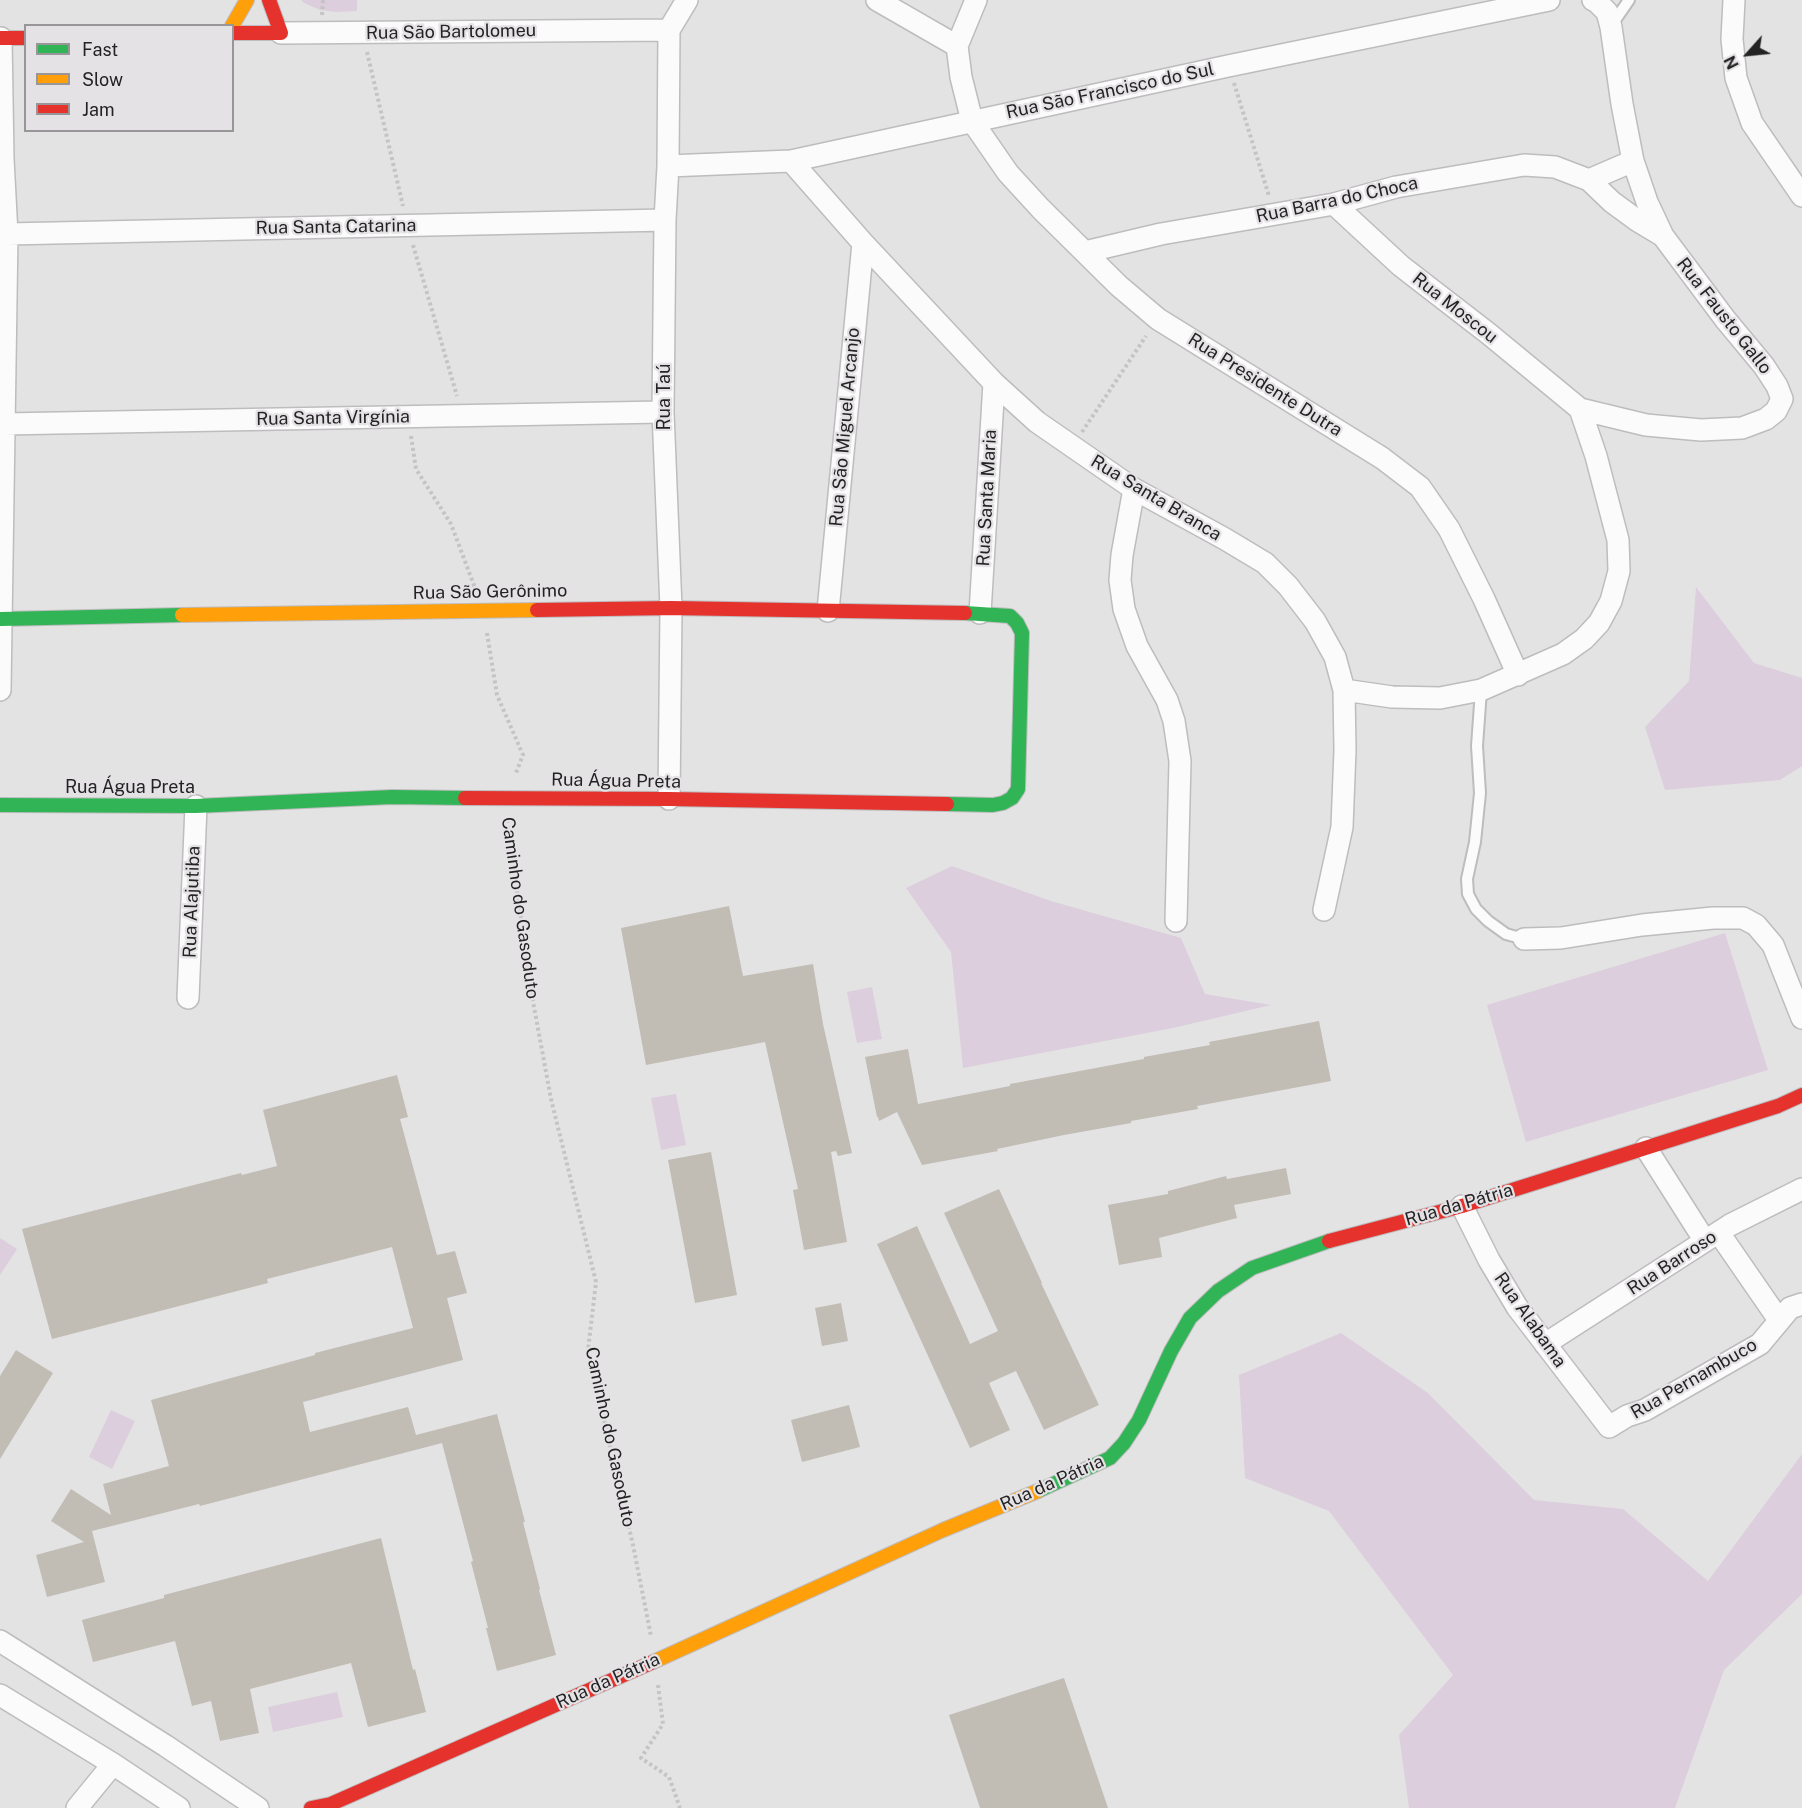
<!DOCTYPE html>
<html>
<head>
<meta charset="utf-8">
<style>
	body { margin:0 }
	#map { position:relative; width:1802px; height:1808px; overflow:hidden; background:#e4e3e4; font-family:"Public Sans",sans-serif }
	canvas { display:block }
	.legend { position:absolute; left:24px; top:24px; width:210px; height:108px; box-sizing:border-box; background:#e5e2e5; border:2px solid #989698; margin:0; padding:8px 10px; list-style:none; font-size:18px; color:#242324 }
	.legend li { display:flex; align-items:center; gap:12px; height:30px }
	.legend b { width:30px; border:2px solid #989698 }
	.north { position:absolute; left:1718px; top:24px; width:60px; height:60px; -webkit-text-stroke:4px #e5e2e5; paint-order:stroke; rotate:243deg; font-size:16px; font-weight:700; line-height:24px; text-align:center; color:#242324 }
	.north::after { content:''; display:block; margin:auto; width:21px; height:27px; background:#242324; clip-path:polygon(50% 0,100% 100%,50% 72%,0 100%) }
</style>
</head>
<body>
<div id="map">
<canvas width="1802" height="1808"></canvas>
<ul class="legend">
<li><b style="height:8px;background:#30b455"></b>Fast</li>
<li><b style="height:8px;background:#ff9f0a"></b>Slow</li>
<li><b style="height:8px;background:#e5322d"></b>Jam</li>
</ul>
<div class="north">N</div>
</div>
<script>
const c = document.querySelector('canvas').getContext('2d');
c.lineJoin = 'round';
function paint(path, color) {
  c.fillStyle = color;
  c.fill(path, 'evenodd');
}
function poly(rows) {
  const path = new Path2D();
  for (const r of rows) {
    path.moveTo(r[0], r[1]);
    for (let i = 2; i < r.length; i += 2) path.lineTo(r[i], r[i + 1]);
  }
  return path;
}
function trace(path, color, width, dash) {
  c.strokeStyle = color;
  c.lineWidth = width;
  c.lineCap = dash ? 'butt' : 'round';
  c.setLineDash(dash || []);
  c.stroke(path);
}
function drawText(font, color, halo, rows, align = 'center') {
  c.font = font + ' "Public Sans",sans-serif';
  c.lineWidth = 4.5;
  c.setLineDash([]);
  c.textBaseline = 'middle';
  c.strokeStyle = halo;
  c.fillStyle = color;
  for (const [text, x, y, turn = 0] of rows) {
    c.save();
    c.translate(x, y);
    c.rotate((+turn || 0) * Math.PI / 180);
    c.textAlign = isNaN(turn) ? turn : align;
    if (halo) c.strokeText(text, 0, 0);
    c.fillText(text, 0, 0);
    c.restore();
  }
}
const green = poly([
	[301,0,357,0,357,11,336,12,320,10,304,3],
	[1696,587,1754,663,1802,678,1802,766,1780,780,1665,790,1645,727,1689,681],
	[952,866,1051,901,1181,938,1205,994,1271,1005,1173,1028,963,1068,951,952,906,888],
	[1725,933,1768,1070,1526,1142,1487,1005],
	[872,987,882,1039,857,1043,847,992],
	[676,1094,686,1145,661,1150,651,1098],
	[0,1238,17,1249,0,1275],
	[1341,1333,1428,1393,1534,1500,1623,1509,1708,1581,1802,1454,1802,1594,1724,1670,1675,1808,1409,1808,1399,1735,1453,1675,1329,1511,1245,1478,1239,1375],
	[111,1410,135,1421,112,1469,89,1457],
	[337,1692,343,1717,273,1732,268,1707]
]);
const building = poly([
	[729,906,743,976,813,964,823,1024,852,1153,838,1156,836,1151,831,1152,847,1242,804,1250,793,1190,798,1189,765,1042,646,1065,621,928],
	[1319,1021,1331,1081,1197,1106,1198,1109,1131,1121,1131,1123,1064,1135,997,1149,998,1151,922,1165,897,1112,879,1121,878,1117,877,1117,865,1057,908,1049,918,1104,1010,1086,1010,1084,1144,1059,1144,1057,1210,1045,1209,1042],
	[397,1075,408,1117,400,1119,437,1255,455,1251,467,1293,447,1298,463,1360,303,1402,310,1432,408,1407,416,1435,497,1414,525,1522,523,1522,540,1589,539,1590,556,1655,497,1671,486,1628,488,1628,471,1562,473,1561,442,1443,200,1506,199,1504,92,1531,105,1582,47,1597,36,1555,84,1542,51,1521,71,1489,111,1515,103,1484,169,1466,151,1400,315,1355,315,1353,413,1328,392,1247,267,1279,268,1283,52,1339,22,1229,241,1173,242,1175,277,1166,263,1110],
	[711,1152,737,1295,695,1303,668,1160],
	[1286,1168,1291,1194,1234,1205,1237,1218,1159,1238,1162,1257,1119,1265,1108,1205,1168,1194,1168,1191,1226,1176,1227,1179],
	[999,1189,1042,1283,1041,1283,1099,1405,1044,1430,1016,1371,989,1383,1010,1430,970,1448,877,1244,917,1226,970,1344,998,1331,944,1213],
	[841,1303,848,1341,822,1346,815,1308],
	[16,1350,53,1373,0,1459,0,1376],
	[849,1405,860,1447,802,1462,791,1420],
	[381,1538,413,1670,415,1669,426,1712,368,1727,351,1663,250,1689,259,1733,220,1741,211,1701,192,1706,175,1641,93,1662,82,1620,164,1598,164,1595],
	[1064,1678,1108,1808,980,1808,949,1715]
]);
const path = poly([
	[322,15,323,0],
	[367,52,403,206],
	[1234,83,1269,196],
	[413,245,457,396],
	[1082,432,1146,336],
	[411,436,416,469,451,524,475,588],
	[487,633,497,695,523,755,516,773],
	[507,820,532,996,551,1099,596,1282,588,1350,633,1545,651,1636],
	[658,1685,663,1724,641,1758,669,1777,680,1808]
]);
const lane = poly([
	[1611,26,1629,0],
	[1481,690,1477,746,1480,793,1475,842,1467,879,1468,894,1476,909,1488,921,1506,934,1524,939]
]);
const street = poly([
	[877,0,957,46],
	[976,0,957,46,961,77,972,121,1008,173,1041,209,1119,286,1158,319,1382,458,1420,487,1449,529,1484,599,1518,675],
	[1734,0,1732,39,1736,78,1752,123,1802,196],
	[281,33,669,30],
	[791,161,863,243,994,383,1037,422,1134,489,1225,539,1265,563,1288,586,1315,621,1335,657,1344,690,1345,750,1342,827,1324,910],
	[668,166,791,161,1228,66,1549,0],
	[1589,180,1633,161],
	[1334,204,1401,266,1489,334,1580,409,1646,425,1701,430,1742,428,1766,419,1776,411,1782,399,1777,386,1764,366,1725,319,1663,236,1647,202,1633,161,1622,104,1611,27,1607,12,1596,1,1593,0],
	[7,234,665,220],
	[1085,252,1161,234,1334,204,1396,187,1524,165,1555,167,1589,180,1612,202,1638,221,1663,236],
	[3,424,663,412],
	[1134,489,1122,555,1120,580,1124,609,1137,646,1167,700,1174,721,1180,761,1176,921],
	[828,611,863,243],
	[980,613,994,383],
	[0,690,7,234,3,159,1,38],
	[1344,690,1392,697,1440,698,1481,690,1563,654,1584,639,1599,623,1611,601,1619,571,1618,540,1596,456,1580,409],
	[669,799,671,608,663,412,665,220,668,166,669,30,687,0],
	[1524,939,1561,938,1642,925,1713,918,1743,918,1756,925,1773,945,1802,1018],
	[188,998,196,806],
	[1646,1148,1705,1241],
	[1462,1206,1489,1260,1517,1307,1609,1427,1627,1416,1645,1410,1760,1344,1790,1308,1802,1304],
	[1719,1233,1779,1320],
	[1545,1344,1730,1225,1802,1189],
	[0,1641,166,1746,258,1808],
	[0,1695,113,1764,179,1808],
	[77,1808,113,1764]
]);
const fast = poly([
	[1,619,182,615],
	[947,804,993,805,1003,803,1012,798,1018,789,1022,633,1017,623,1010,616,965,613],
	[0,805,196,806,392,797,465,798],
	[1038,1491,1110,1458,1124,1443,1139,1420,1171,1351,1190,1318,1218,1291,1252,1268,1329,1241]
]);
const slow = poly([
	[232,26,247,0],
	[182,615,537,610],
	[653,1662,943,1530,1038,1491]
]);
const jam = poly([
	[232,33,281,33,269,0],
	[0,38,26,38],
	[537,610,671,608,965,613],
	[465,798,669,799,947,804],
	[1329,1241,1462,1206,1778,1106,1802,1095],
	[311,1808,331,1804,653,1662]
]);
const streetNames = [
	["Rua São Bartolomeu",451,32,-1],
	["Rua São Francisco do Sul",1110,91,-12],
	["Rua Barra do Choca",1337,200,-12],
	["Rua Santa Catarina",336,227,-1],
	["Rua Moscou",1455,308,38],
	["Rua Fausto Gallo",1724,316,52],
	["Rua Presidente Dutra",1265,385,32],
	["Rua Taú",664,397,-90],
	["Rua Santa Virgínia",333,418,-1],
	["Rua São Miguel Arcanjo",845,427,-85],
	["Rua Santa Maria",987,498,-87],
	["Rua Santa Branca",1156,498,31],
	["Rua São Gerônimo",490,592,-1],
	["Rua Água Preta",616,781,1],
	["Rua Água Preta",130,787],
	["Rua Alajutiba",192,902,-88],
	["Caminho do Gasoduto",520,908,82],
	["Rua da Pátria",1459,1205,-16],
	["Rua Barroso",1672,1263,-33],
	["Rua Alabama",1530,1320,55],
	["Rua Pernambuco",1694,1379,-30],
	["Caminho do Gasoduto",610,1437,78],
	["Rua da Pátria",1052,1483,-24],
	["Rua da Pátria",608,1681,-24]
];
paint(green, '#dccedd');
paint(building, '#c1bcb4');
trace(lane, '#bebcbe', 14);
trace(street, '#bebcbe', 24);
trace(fast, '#bebcbe', 16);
trace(slow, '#bebcbe', 16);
trace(jam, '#bebcbe', 16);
trace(path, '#c5c4c5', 4, [3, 3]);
trace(lane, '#fbfbfb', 10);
trace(street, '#fbfbfb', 21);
trace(fast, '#30b455', 14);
trace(slow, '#ff9f0a', 14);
trace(jam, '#e5322d', 14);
drawText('18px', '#242324', '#e5e2e5', streetNames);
</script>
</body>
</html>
